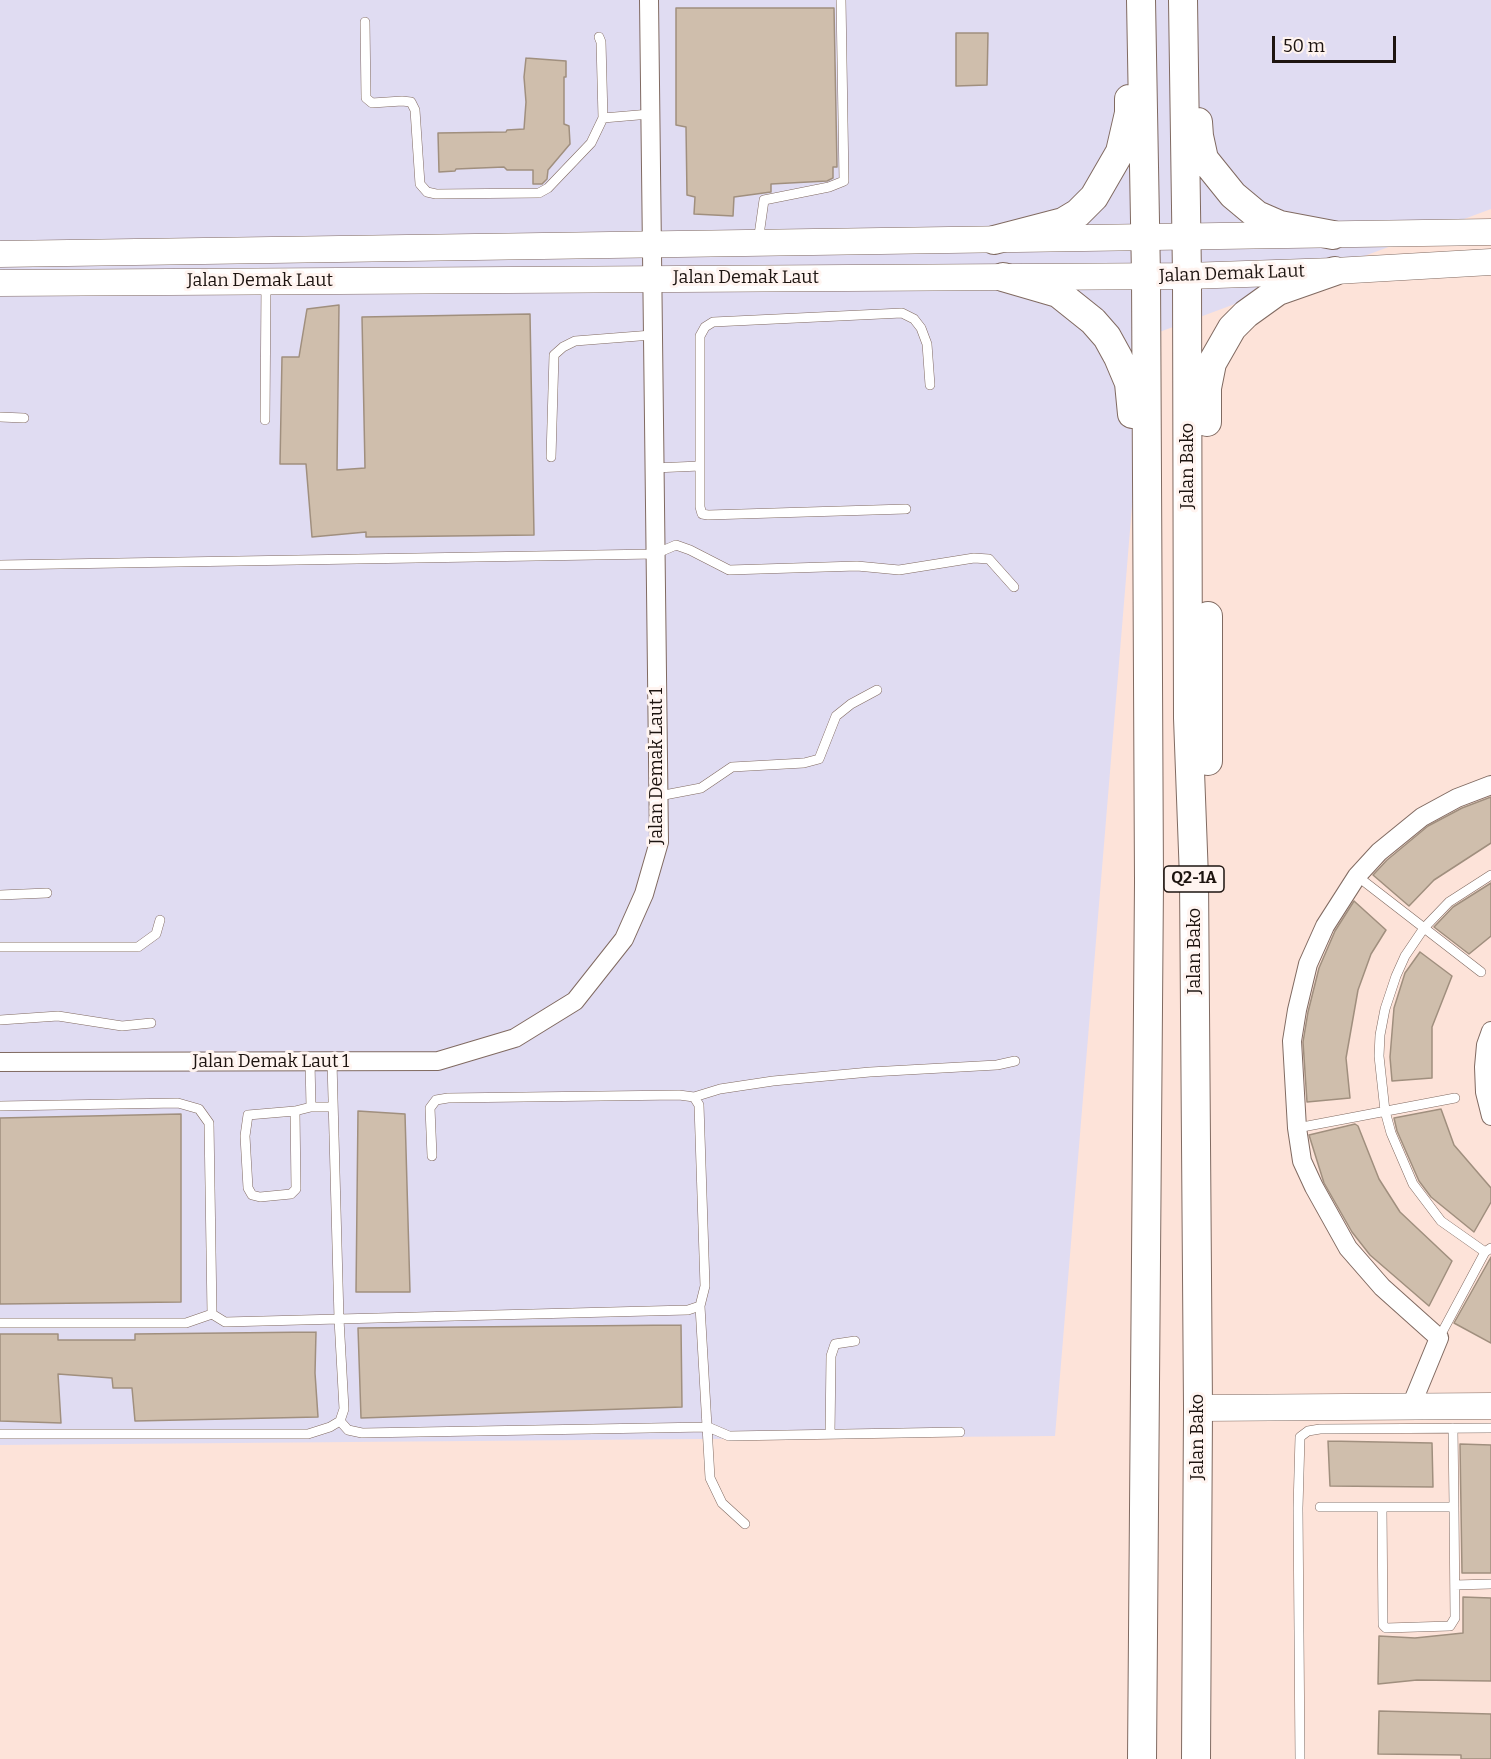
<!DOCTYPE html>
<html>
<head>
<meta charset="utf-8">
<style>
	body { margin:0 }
	#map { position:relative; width:1491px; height:1759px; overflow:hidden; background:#fde3d9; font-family:Bitter,serif }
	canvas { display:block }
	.scale { position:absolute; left:1272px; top:36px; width:124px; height:27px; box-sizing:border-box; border:3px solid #1d1410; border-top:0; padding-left:8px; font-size:18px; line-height:21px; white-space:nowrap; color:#1d1410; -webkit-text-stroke:4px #fff4f0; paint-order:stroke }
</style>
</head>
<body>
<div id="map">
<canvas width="1491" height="1759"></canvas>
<div class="scale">50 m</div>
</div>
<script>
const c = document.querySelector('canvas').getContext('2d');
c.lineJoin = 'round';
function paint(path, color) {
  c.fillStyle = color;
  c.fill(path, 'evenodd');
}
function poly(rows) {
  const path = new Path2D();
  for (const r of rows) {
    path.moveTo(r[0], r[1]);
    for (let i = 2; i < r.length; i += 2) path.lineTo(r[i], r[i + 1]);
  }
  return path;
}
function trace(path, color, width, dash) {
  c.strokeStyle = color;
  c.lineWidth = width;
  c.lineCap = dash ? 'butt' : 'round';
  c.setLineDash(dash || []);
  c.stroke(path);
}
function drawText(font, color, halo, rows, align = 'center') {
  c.font = font + ' Bitter,serif';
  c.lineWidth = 6;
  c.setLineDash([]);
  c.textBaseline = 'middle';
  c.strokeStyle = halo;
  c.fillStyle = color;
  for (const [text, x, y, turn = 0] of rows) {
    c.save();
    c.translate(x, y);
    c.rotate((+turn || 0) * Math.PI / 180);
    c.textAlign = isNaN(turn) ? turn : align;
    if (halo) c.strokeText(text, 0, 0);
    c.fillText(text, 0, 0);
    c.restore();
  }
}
const industrial = poly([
	[0,0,1491,0,1491,209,1146,337,1055,1436,0,1445]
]);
const building = poly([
	[676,8,834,8,837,167,833,167,833,178,827,181,771,184,771,192,734,197,733,216,694,214,695,197,687,195,686,127,676,125,676,8],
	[956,33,988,33,987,85,956,86,956,33],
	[526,58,566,61,566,77,564,77,564,124,569,126,570,144,548,170,547,179,542,184,533,184,533,170,507,170,504,167,456,169,455,171,439,172,438,133,506,132,507,130,524,129,526,102,524,77,526,58],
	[339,305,337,470,365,468,362,317,530,314,534,535,366,537,366,532,312,537,306,464,280,464,282,357,299,357,307,309,339,305],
	[1491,797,1491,843,1434,880,1409,906,1373,875,1387,860,1428,826,1462,808,1491,797],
	[1491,883,1491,936,1469,954,1434,927,1453,907,1491,883],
	[1354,901,1386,930,1371,954,1358,990,1346,1058,1350,1098,1307,1102,1303,1042,1308,1012,1319,968,1335,931,1354,901],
	[1420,952,1452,976,1432,1027,1432,1078,1392,1081,1390,1057,1394,1008,1405,973,1420,952],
	[1441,1109,1454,1145,1491,1188,1491,1202,1474,1232,1431,1197,1419,1181,1397,1131,1394,1118,1441,1109],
	[358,1111,405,1114,410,1292,356,1292,358,1111],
	[181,1114,181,1302,0,1304,0,1118,181,1114],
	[1355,1124,1358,1126,1379,1179,1400,1212,1452,1261,1429,1306,1370,1255,1352,1232,1324,1183,1309,1135,1355,1124],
	[1491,1257,1491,1343,1454,1323,1491,1257],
	[681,1325,682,1407,361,1418,358,1328,681,1325],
	[316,1332,315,1373,318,1417,135,1421,132,1388,113,1388,112,1378,58,1374,61,1423,0,1421,0,1334,58,1334,58,1340,135,1340,135,1334,316,1332],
	[1328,1441,1432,1443,1433,1487,1330,1486,1328,1441],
	[1460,1444,1491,1445,1491,1573,1462,1573,1460,1444],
	[1463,1597,1491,1598,1491,1681,1417,1680,1378,1684,1379,1636,1415,1638,1463,1633,1463,1597],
	[1379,1711,1491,1714,1491,1759,1461,1759,1461,1755,1378,1754,1379,1711]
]);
const lane = poly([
	[365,22,366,98,372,103,402,101,411,102,415,110,420,184,427,192,436,194,539,193,548,188,591,143,603,118],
	[599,37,601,42,603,118,650,114],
	[758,242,764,200,829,187,844,181,841,0],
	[0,417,24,418],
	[265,420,266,284],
	[551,457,554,355,563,347,575,341,652,335],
	[700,466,700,507,702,514,708,515,906,509],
	[654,468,700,466,700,336,705,327,713,322,902,313,914,319,921,328,927,344,930,385],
	[0,565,655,554,676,545,690,550,729,570,857,566,899,570,974,558,989,559,1014,587],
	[659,796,701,788,732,767,804,763,819,759,836,716,851,704,877,690],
	[1357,876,1481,972],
	[0,895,47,893],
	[0,947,138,947,156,934,160,920],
	[0,1020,58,1016,122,1026,151,1023],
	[310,1062,311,1107],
	[332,1062,339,1319,688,1310,700,1306],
	[694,1097,720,1089,773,1081,870,1072,997,1065,1015,1061],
	[0,1106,178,1103,199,1109,209,1123,212,1314,225,1322,339,1319,344,1409,340,1421,330,1427,308,1434,0,1434],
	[295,1111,296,1189,291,1194,260,1197,252,1195,248,1188,245,1136,248,1115,295,1111,311,1107,333,1107],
	[1297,1128,1455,1098],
	[432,1156,430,1108,436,1100,448,1098,679,1095,694,1097,699,1105,705,1286,700,1306,710,1478,722,1503,745,1524],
	[1485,1252,1441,1221,1413,1184,1391,1133,1385,1111,1379,1056,1380,1035,1385,1009,1396,976,1405,956,1424,928,1449,902,1491,875],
	[0,1323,186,1323,212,1314],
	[1439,1338,1485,1252,1491,1248],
	[340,1421,348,1430,362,1433,708,1427,729,1436,960,1432],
	[1453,1428,1454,1507],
	[830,1434,831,1356,835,1344,855,1341],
	[1320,1507,1454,1507,1455,1618,1450,1626,1386,1628,1383,1625,1382,1507],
	[1455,1585,1491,1584],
	[1300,1759,1298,1508,1300,1437,1308,1431,1320,1429,1491,1428]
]);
const street = poly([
	[1491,1031,1486,1045,1484,1067,1485,1092,1491,1116],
	[0,1062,438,1061,515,1038,575,1001,624,939,644,894,659,842,649,0],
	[1411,1406,1439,1338,1382,1287,1348,1248,1314,1187,1302,1161,1297,1128,1292,1041,1297,1010,1308,964,1325,926,1357,876,1379,852,1422,817,1457,798,1491,785]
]);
const secondary = poly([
	[0,254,1491,232],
	[0,283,1187,276,1335,271,1491,262],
	[1198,1408,1491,1406]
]);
const primary = poly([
	[1141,0,1146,276,1149,882,1142,1759],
	[1183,0,1187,276,1188,718,1194,878,1198,1408,1196,1759],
	[1198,122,1199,136,1204,159,1233,195,1257,215,1280,225,1333,235],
	[994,240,1063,222,1078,213,1094,197,1120,152,1129,113,1129,99],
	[1003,277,1058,293,1093,321,1107,337,1118,357,1129,383,1132,414],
	[1207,422,1207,388,1212,363,1232,328,1246,314,1278,291,1335,271],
	[1208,616,1208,761]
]);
const shields = [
	[1194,879,60]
];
const shieldNames = [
	["Q2-1A",1194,879]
];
const streetNames = [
	["Jalan Demak Laut",1232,274,-2],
	["Jalan Demak Laut",746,278],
	["Jalan Demak Laut",260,281],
	["Jalan Bako",1188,466,-90],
	["Jalan Demak Laut 1",657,766,-90],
	["Jalan Bako",1195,951,-90],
	["Jalan Demak Laut 1",271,1062],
	["Jalan Bako",1198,1437,-90]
];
paint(industrial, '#e0dcf2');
paint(building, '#cfbeac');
trace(building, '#a08f7e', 1.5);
trace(lane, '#806a61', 10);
trace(street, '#806a61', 20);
trace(secondary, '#806a61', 27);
trace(primary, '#806a61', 30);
trace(lane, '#fff', 9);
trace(street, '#fff', 18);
trace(secondary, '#fff', 26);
trace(primary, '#fff', 28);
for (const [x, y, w] of shields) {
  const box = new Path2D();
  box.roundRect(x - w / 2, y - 13, w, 26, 4.5);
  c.fillStyle = '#fff4f0';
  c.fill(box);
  trace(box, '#1d1410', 1.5);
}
drawText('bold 16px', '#1d1410', null, shieldNames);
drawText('18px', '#1d1410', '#fff4f0', streetNames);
</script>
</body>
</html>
